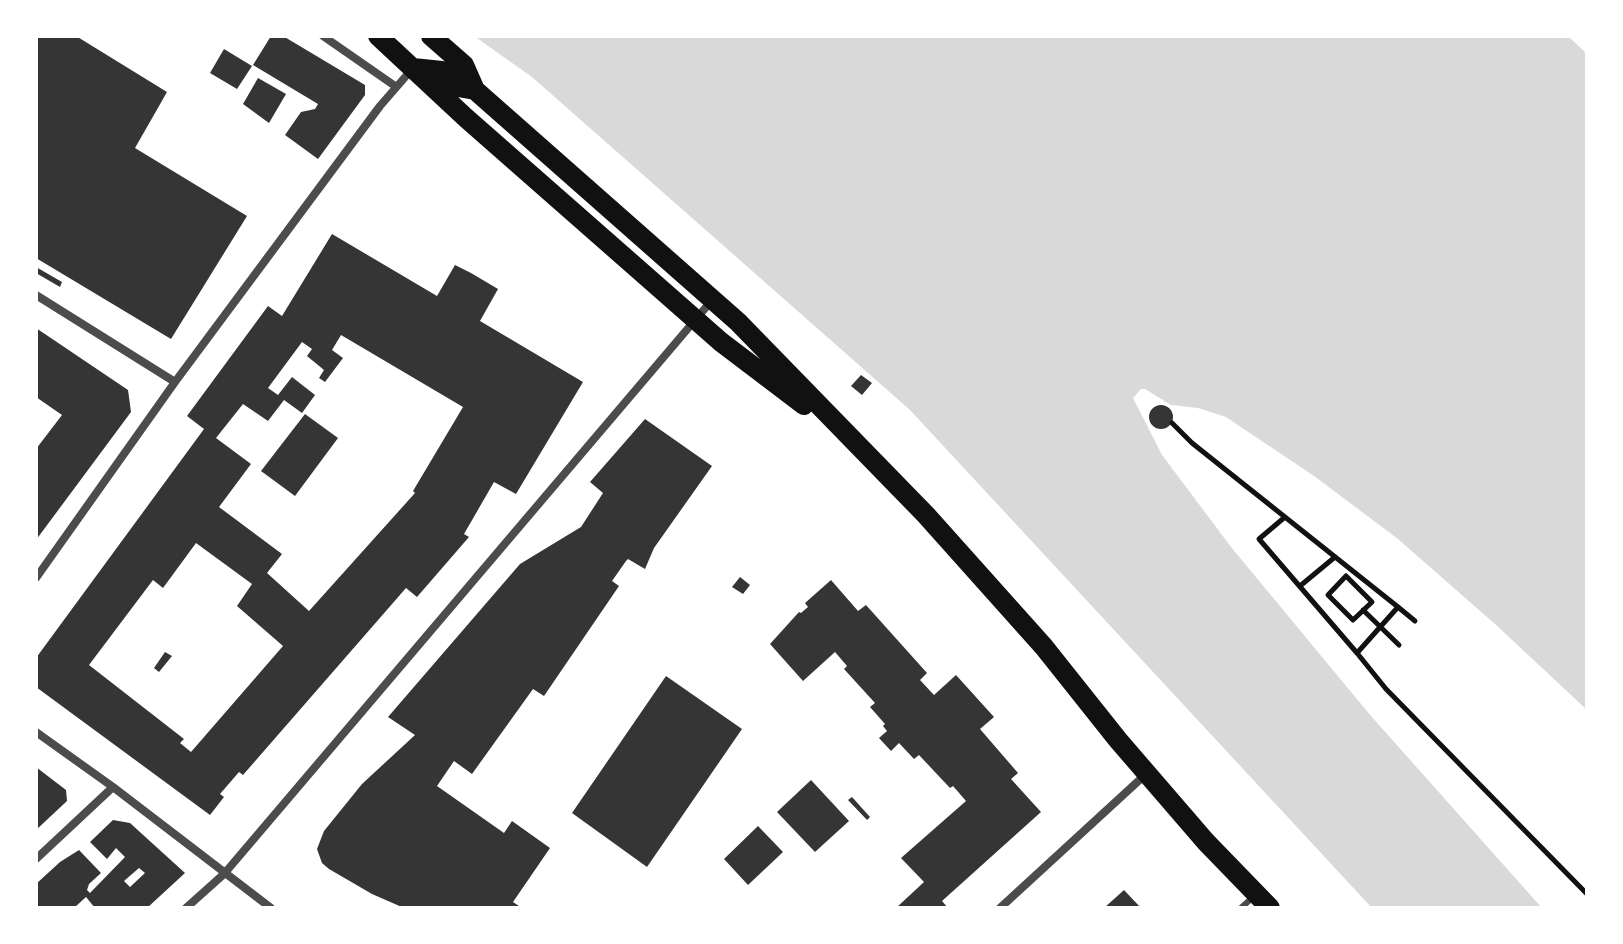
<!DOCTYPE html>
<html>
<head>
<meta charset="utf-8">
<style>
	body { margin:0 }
	#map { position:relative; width:1623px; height:944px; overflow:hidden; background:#fff; font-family:"Varela Round",sans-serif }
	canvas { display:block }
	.frame { position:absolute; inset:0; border:38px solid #fff; pointer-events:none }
</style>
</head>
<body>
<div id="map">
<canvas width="1623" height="944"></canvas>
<div class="frame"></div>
</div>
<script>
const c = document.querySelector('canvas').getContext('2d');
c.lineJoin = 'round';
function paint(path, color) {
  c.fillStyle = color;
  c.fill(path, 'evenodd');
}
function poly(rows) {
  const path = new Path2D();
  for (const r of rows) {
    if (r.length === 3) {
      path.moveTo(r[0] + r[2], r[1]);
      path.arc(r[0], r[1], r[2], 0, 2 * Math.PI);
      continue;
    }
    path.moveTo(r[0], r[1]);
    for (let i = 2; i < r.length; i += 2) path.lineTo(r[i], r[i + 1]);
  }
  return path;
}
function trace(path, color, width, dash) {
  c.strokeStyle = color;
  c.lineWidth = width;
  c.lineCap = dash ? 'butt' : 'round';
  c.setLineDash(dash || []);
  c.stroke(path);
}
const water = poly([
	[474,36,1568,36,1587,54,1587,710,1495,624,1398,539,1314,476,1226,417,1198,408,1171,405,1145,389,1141,389,1133,398,1162,455,1231,547,1371,716,1542,908,1372,908,910,410,532,77]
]);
const building = poly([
	[36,36,76,36,167,92,135,148,247,216,171,339,36,258],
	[271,36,283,36,365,85,365,95,318,159,285,135,301,112,315,109,318,104,253,65],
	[224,49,252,66,237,89,210,73],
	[258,78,286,94,269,123,243,104],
	[332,234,437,296,455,265,471,273,498,289,480,321,583,382,516,494,494,482,464,534,469,537,417,597,406,588,243,775,239,772,220,794,224,797,210,815,36,687,36,658,204,429,187,416,268,306,282,316],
	[341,335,463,407,413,491,415,493,309,611,267,573,282,554,219,507,251,464,216,438,243,404,268,421,284,400,302,413,315,395,292,377,278,395,268,388,302,342,312,349,307,356,324,370,319,378,325,382,343,358,332,350],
	[196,543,252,584,237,606,283,646,191,752,180,743,184,739,89,665,153,580,163,588],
	[36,267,62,282,60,287,36,273],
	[36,328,128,390,131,412,36,540,36,449,62,415,36,397],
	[861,375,872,383,862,395,851,386],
	[1161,417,12],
	[305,414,338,438,295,496,261,471],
	[645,419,712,466,654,548,645,569,628,559,626,561,612,581,619,586,544,696,533,689,472,774,454,761,437,786,504,833,512,821,550,848,513,902,522,908,404,908,372,894,329,869,322,863,317,849,324,831,362,784,415,735,388,717,520,564,581,527,603,493,590,482],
	[740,577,750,585,743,594,732,587],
	[831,580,858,611,866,605,927,673,920,680,934,695,956,675,994,717,980,729,1018,773,1011,779,1041,812,942,901,948,908,896,908,924,882,901,858,966,801,953,786,950,788,919,755,914,759,899,743,891,751,879,738,887,731,883,726,885,724,870,707,875,703,844,669,847,666,835,652,803,681,770,644,799,612,801,613,808,607,805,603],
	[165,652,172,656,159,672,154,668],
	[666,676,742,729,647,867,572,813],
	[36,767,66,790,67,801,36,830],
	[811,780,849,821,815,852,777,812],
	[852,797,870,817,867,820,848,800],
	[113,820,130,823,185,873,147,908,95,908,86,897,74,908,36,908,36,884,60,862,79,850,101,873,89,884,87,890,90,893,125,857,116,848,107,859,90,842],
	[139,868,145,873,130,887,124,881],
	[758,826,783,852,748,885,724,859],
	[1124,890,1141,908,1104,908]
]);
const path = poly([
	[1172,423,1192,443,1398,607,1357,653,1386,689,1587,894],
	[1285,517,1259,539,1357,653],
	[1346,576,1372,602,1353,620,1328,595,1346,576],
	[1300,586,1335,557],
	[1398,607,1415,621],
	[1363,610,1399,645]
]);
const service = poly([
	[1241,908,1253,897]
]);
const minor = poly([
	[323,36,395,86],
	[36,295,175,382],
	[36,578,175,382,380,106,413,68],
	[36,732,113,787,271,908],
	[36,859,113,787],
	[186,908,224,874,713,299],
	[1000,908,1146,774]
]);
const primary = poly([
	[378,36,466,118,721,342,804,405],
	[431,36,464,65,475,90,738,322,926,515,1044,647,1118,740,1206,842,1270,908],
	[413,68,442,71,458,87,475,90]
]);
paint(water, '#d9d9d9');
paint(building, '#353535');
trace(path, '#111', 5);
trace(service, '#4c4c4c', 6);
trace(minor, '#4c4c4c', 8);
trace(primary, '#111', 20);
</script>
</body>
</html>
